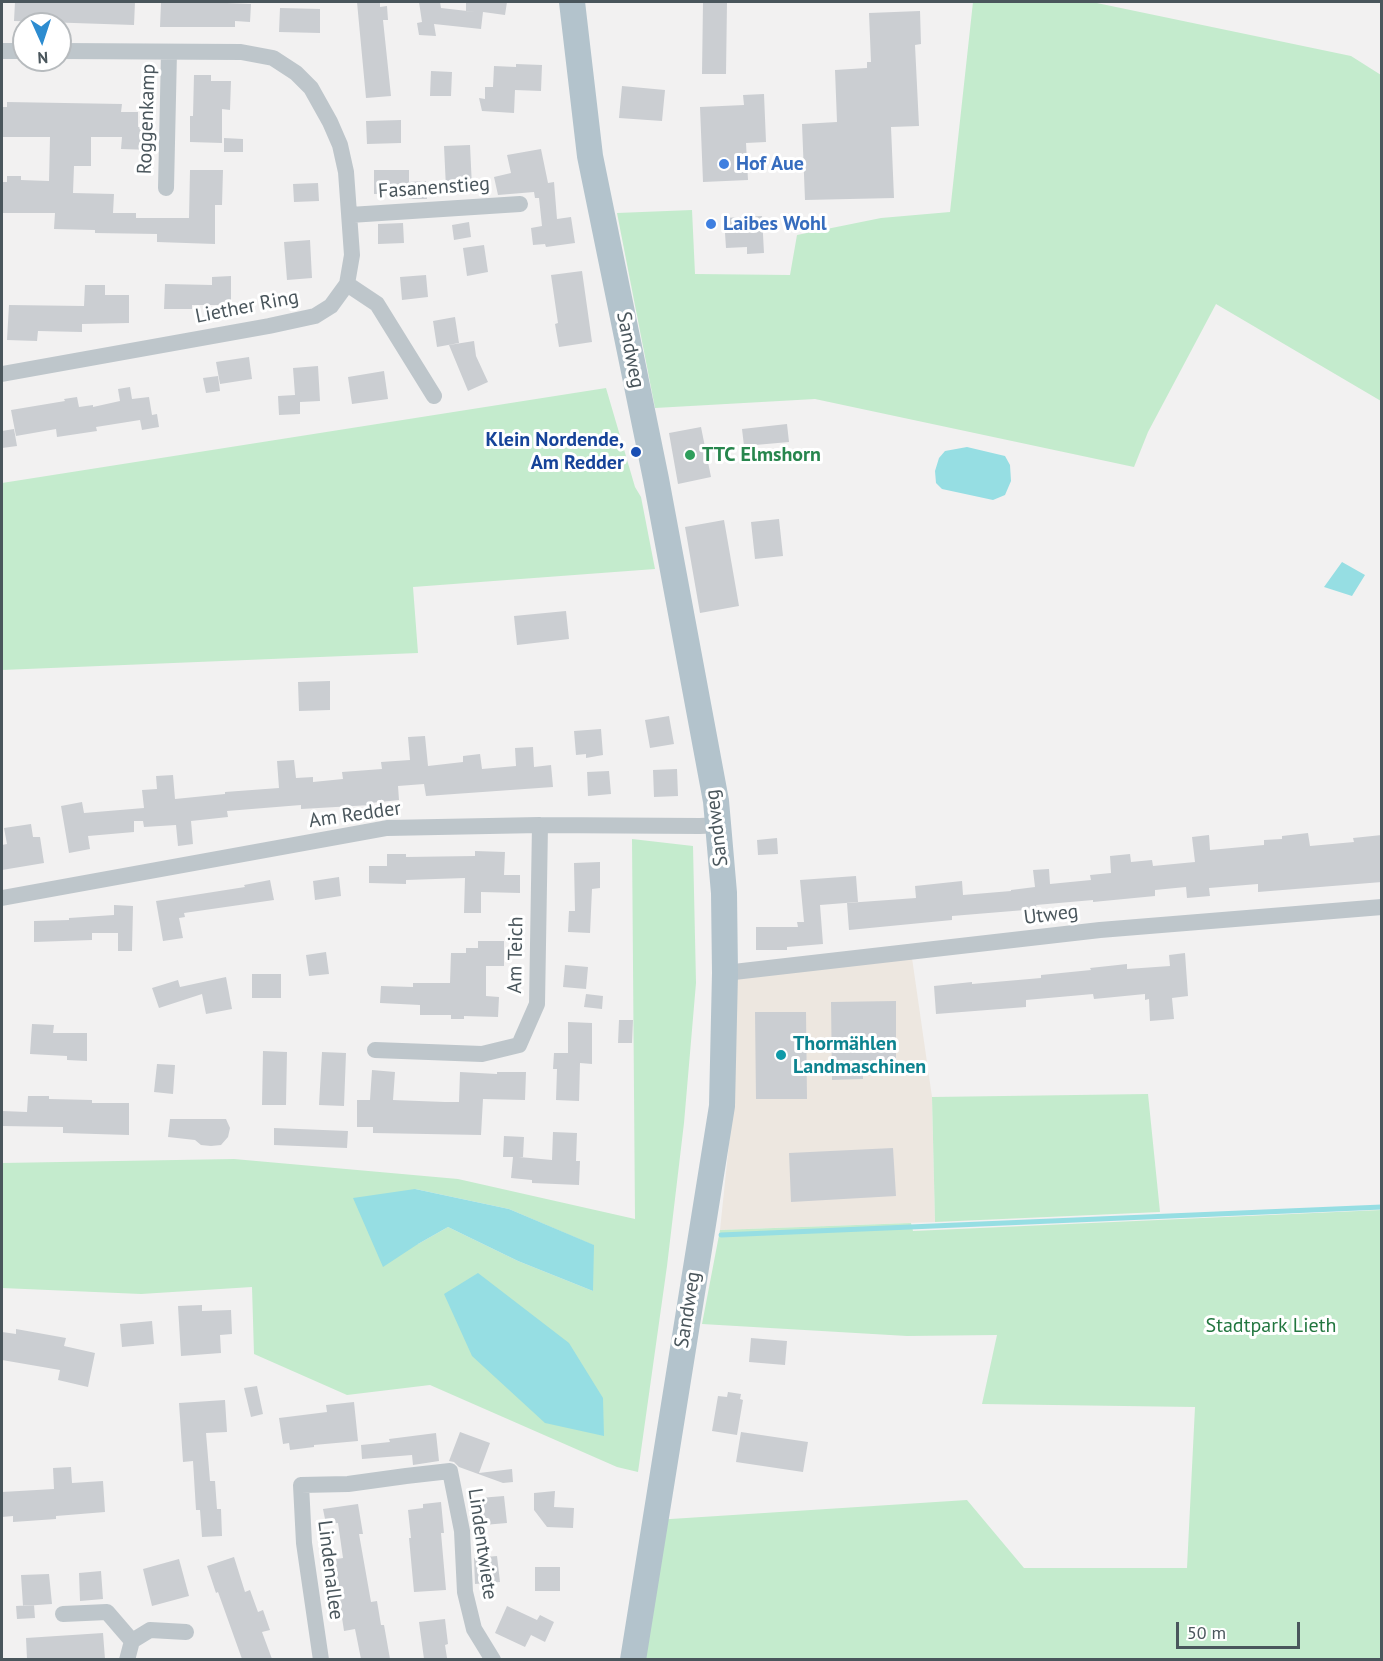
<!DOCTYPE html>
<html>
<head>
<meta charset="utf-8">
<style>
	body { margin:0 }
	#map { position:relative; width:1383px; height:1661px; overflow:hidden; background:#f2f1f1; font-family:"PT Sans",sans-serif }
	canvas { display:block }
	.frame { position:absolute; inset:0; border:3px solid #4a565c; pointer-events:none }
	.north { position:absolute; left:12px; top:12px; width:60px; height:60px; box-sizing:border-box; background:#fff; border:2px solid #b7bbbe; border-radius:50%; rotate:177deg; font-size:16px; font-weight:700; line-height:24px; text-align:center; color:#4a565c }
	.north::after { content:''; display:block; margin:auto; width:21px; height:27px; background:#2d8cd0; clip-path:polygon(50% 0,100% 100%,50% 72%,0 100%) }
	.scale { position:absolute; left:1176px; top:1622px; width:124px; height:27px; box-sizing:border-box; border:3px solid #4a565c; border-top:0; padding-left:8px; font-size:18px; line-height:21px; white-space:nowrap; color:#4a565c; -webkit-text-stroke:4px #fff; paint-order:stroke }
</style>
</head>
<body>
<div id="map">
<canvas width="1383" height="1661"></canvas>
<div class="frame"></div>
<div class="north">N</div>
<div class="scale">50 m</div>
</div>
<script>
const c = document.querySelector('canvas').getContext('2d');
c.lineJoin = 'round';
function paint(path, color) {
  c.fillStyle = color;
  c.fill(path, 'evenodd');
}
function poly(rows) {
  const path = new Path2D();
  for (const r of rows) {
    path.moveTo(r[0], r[1]);
    for (let i = 2; i < r.length; i += 2) path.lineTo(r[i], r[i + 1]);
  }
  return path;
}
function trace(path, color, width, dash) {
  c.strokeStyle = color;
  c.lineWidth = width;
  c.lineCap = dash ? 'butt' : 'round';
  c.setLineDash(dash || []);
  c.stroke(path);
}
function drawText(font, color, halo, rows, align = 'center') {
  c.font = font + ' "PT Sans",sans-serif';
  c.lineWidth = 6;
  c.setLineDash([]);
  c.textBaseline = 'middle';
  c.strokeStyle = halo;
  c.fillStyle = color;
  for (const [text, x, y, turn = 0] of rows) {
    c.save();
    c.translate(x, y);
    c.rotate((+turn || 0) * Math.PI / 180);
    c.textAlign = isNaN(turn) ? turn : align;
    if (halo) c.strokeText(text, 0, 0);
    c.fillText(text, 0, 0);
    c.restore();
  }
}
const commercial = poly([
	[912,958,932,1097,935,1222,720,1230,733,1105,734,979]
]);
const green = poly([
	[973,2,1092,2,1351,56,1381,75,1381,401,1216,304,1148,432,1134,467,815,399,655,408,617,213,692,210,695,274,790,275,797,235,881,218,950,212],
	[606,388,635,487,641,497,655,569,413,587,418,653,2,670,2,483],
	[632,839,693,846,696,983,684,1123,667,1266,638,1472,617,1467,430,1385,347,1395,254,1354,252,1287,141,1294,2,1288,2,1163,234,1159,458,1179,635,1219],
	[415,1189,509,1209,593,1245,593,1291,518,1261,448,1227,418,1244],
	[1148,1094,1160,1212,935,1222,932,1097],
	[1381,1210,1381,1659,633,1660,655,1520,967,1500,1024,1568,1187,1568,1195,1407,982,1404,997,1335,907,1336,702,1324,720,1230,911,1223,913,1231]
]);
const water = poly([
	[967,447,1005,456,1010,465,1011,481,1005,495,993,500,942,489,936,483,935,471,939,458,945,451],
	[1342,562,1365,575,1352,596,1324,587],
	[415,1189,509,1209,594,1245,593,1291,518,1261,448,1227,418,1244,383,1267,353,1198],
	[478,1273,569,1343,603,1398,604,1436,545,1423,472,1356,444,1294]
]);
const stream = poly([
	[721,1235,1382,1207]
]);
const building = poly([
	[15,2,135,2,134,25,14,21],
	[203,2,251,4,250,22,235,21,235,27,160,27,161,3,203,3],
	[357,2,380,2,380,7,387,6,388,20,383,20,391,96,366,98],
	[419,2,440,2,441,8,476,12,466,11,466,2,507,2,505,15,483,12,481,29,434,24,436,36,419,35,417,23,422,22],
	[703,2,727,2,726,74,702,74],
	[280,8,320,9,320,33,279,32],
	[920,11,921,44,915,45,919,126,891,127,894,198,805,200,802,124,837,122,835,70,867,68,867,62,871,62,869,13],
	[516,64,542,65,541,91,515,90,514,113,482,111,479,98,485,99,485,87,493,87,494,66,516,67],
	[431,71,452,72,451,96,430,96],
	[194,75,211,75,211,81,231,81,230,110,222,109,222,143,190,142,190,116,193,116],
	[622,86,665,90,662,121,619,118],
	[764,94,766,142,746,143,748,180,703,182,700,107,744,105,743,95],
	[7,102,122,104,121,112,138,112,138,127,153,127,152,150,121,149,122,137,91,137,91,166,74,166,73,193,114,194,113,213,136,213,136,218,189,218,190,170,223,170,222,205,215,205,215,244,157,242,157,234,95,233,95,230,54,229,55,213,2,213,2,182,7,182,7,176,21,176,21,180,49,181,50,137,2,137,2,107,7,107],
	[401,120,401,143,367,144,366,121],
	[224,138,243,139,243,152,224,152],
	[470,145,472,187,446,188,444,146],
	[541,149,548,183,554,182,557,219,571,217,575,243,546,247,545,244,533,245,531,228,542,226,539,198,535,198,534,192,498,195,494,177,511,173,507,155],
	[374,170,409,170,409,182,426,181,427,199,409,199,409,194,374,194],
	[318,183,319,201,294,202,293,184],
	[762,216,764,253,747,254,747,247,726,248,724,218],
	[469,222,471,237,454,240,452,225],
	[403,223,404,243,378,244,378,224],
	[310,240,312,278,287,280,284,242],
	[484,245,488,272,467,276,463,248],
	[582,271,592,342,559,347,555,324,558,323,551,275],
	[426,275,428,297,402,300,400,277],
	[231,276,231,305,192,305,192,309,164,309,165,284,212,285,212,277],
	[85,285,105,285,105,295,129,295,129,323,82,324,82,332,38,331,37,341,7,340,9,305,84,306],
	[455,317,459,343,437,347,433,321],
	[474,341,476,356,488,382,468,391,449,345],
	[249,357,252,379,220,384,216,362],
	[318,366,320,401,300,402,300,414,279,415,278,396,295,395,293,368],
	[384,371,388,399,352,404,348,377],
	[218,376,220,391,206,393,203,378],
	[130,387,132,399,149,397,152,415,157,414,159,427,142,430,140,420,96,427,97,431,57,437,56,429,16,436,11,410,65,401,64,399,77,397,79,407,93,405,93,407,120,401,118,389],
	[787,424,789,442,744,446,742,429],
	[701,427,711,477,678,484,669,433],
	[14,429,17,446,2,448,2,431],
	[779,519,783,556,755,559,751,522],
	[724,520,739,606,700,613,685,527],
	[566,611,569,639,517,645,514,616],
	[330,681,330,710,299,711,298,682],
	[669,716,674,744,650,748,645,720],
	[601,729,603,755,586,758,586,754,576,755,574,731],
	[425,736,428,766,463,762,463,756,480,754,482,769,516,766,515,748,533,747,534,767,551,765,553,787,426,796,424,784,398,786,399,800,371,803,371,805,301,809,301,805,227,811,228,817,191,821,193,844,178,846,176,825,144,827,143,821,134,821,134,832,88,836,90,849,69,853,61,806,82,802,84,813,144,808,142,790,157,789,156,776,173,775,175,799,225,794,225,792,279,788,277,761,294,760,296,778,313,777,313,782,343,779,342,772,382,769,381,762,410,760,408,737],
	[677,769,678,796,654,797,653,770],
	[609,771,611,794,588,796,587,772],
	[31,824,33,837,40,837,44,863,2,870,2,845,7,844,4,828],
	[1308,833,1310,846,1354,842,1353,838,1382,835,1382,882,1258,892,1258,884,1209,888,1210,896,1187,898,1186,887,1155,890,1155,896,1093,902,1093,900,1036,905,1037,909,952,916,952,920,849,930,847,903,916,898,915,886,962,881,963,895,1011,891,1011,890,1035,887,1033,870,1049,869,1050,884,1091,880,1090,875,1111,873,1110,856,1130,854,1131,862,1152,860,1153,866,1195,862,1192,837,1209,835,1210,850,1264,845,1264,840,1282,839,1282,836],
	[777,838,778,854,758,855,757,840],
	[475,851,505,852,504,875,520,875,520,893,481,892,481,913,464,913,465,878,406,880,406,884,369,883,369,866,387,866,387,854,406,854,406,857,475,856],
	[600,862,600,888,592,889,590,933,568,932,569,911,575,911,574,863],
	[856,876,858,902,820,905,823,944,787,947,787,950,756,950,756,927,798,927,797,922,804,922,800,880],
	[339,877,341,896,315,900,313,881],
	[270,880,274,900,184,913,185,917,179,918,183,938,163,941,156,901,245,887,244,885],
	[114,905,133,906,132,951,118,951,118,933,92,933,92,940,34,942,34,921,69,920,69,918,114,915],
	[478,941,504,941,504,966,486,966,486,996,499,997,498,1017,464,1016,464,1019,451,1019,451,1015,420,1015,420,1005,380,1003,381,986,413,987,413,983,450,983,451,953,466,953,466,948,478,948],
	[326,952,329,974,309,976,306,955],
	[1185,953,1188,996,1172,998,1174,1019,1150,1021,1149,999,1145,1000,1145,994,1094,999,1093,994,1026,1000,1026,1007,936,1014,934,986,972,982,972,984,1041,978,1041,975,1091,970,1090,968,1127,964,1127,969,1170,966,1169,955],
	[565,965,588,967,586,989,563,987],
	[252,974,281,974,281,998,252,998],
	[226,977,232,1009,206,1014,202,994,159,1008,152,988,178,980,180,987],
	[586,994,603,996,602,1009,584,1007],
	[896,1001,896,1064,863,1064,863,1079,832,1080,831,1002],
	[755,1012,806,1012,807,1099,756,1099],
	[619,1020,633,1020,632,1043,618,1043],
	[568,1022,592,1023,592,1064,580,1063,579,1101,556,1100,557,1069,553,1069,554,1053,568,1053],
	[32,1024,54,1025,53,1033,87,1033,87,1061,67,1060,67,1056,30,1054],
	[263,1051,287,1052,286,1105,262,1105],
	[322,1052,346,1053,344,1106,319,1105],
	[157,1064,175,1065,173,1094,154,1092],
	[372,1070,395,1072,393,1100,445,1102,459,1102,460,1072,497,1074,497,1072,526,1072,525,1100,483,1099,481,1135,373,1133,373,1127,357,1127,357,1100,370,1100],
	[28,1096,49,1096,49,1099,92,1100,92,1103,129,1103,129,1135,63,1133,63,1127,2,1126,2,1111,27,1112],
	[170,1119,226,1119,230,1128,228,1137,221,1145,211,1146,201,1145,195,1140,168,1137],
	[274,1128,348,1131,347,1148,274,1145],
	[553,1132,577,1133,576,1161,580,1161,579,1185,532,1183,532,1180,511,1178,513,1157,503,1157,504,1136,524,1137,523,1157,519,1157,552,1160],
	[893,1148,896,1196,791,1202,789,1153],
	[202,1305,202,1311,231,1310,232,1334,220,1335,221,1353,181,1356,178,1306],
	[152,1321,154,1344,122,1347,120,1324],
	[16,1329,66,1338,64,1346,95,1353,88,1387,58,1380,60,1370,2,1360,2,1332,16,1334],
	[751,1338,787,1341,785,1365,749,1362],
	[257,1386,263,1414,251,1417,244,1388],
	[728,1392,741,1394,740,1399,743,1400,737,1435,712,1431,718,1396,727,1397],
	[225,1400,227,1432,206,1433,210,1481,215,1481,217,1509,221,1509,222,1536,202,1537,200,1510,196,1510,193,1461,183,1462,179,1403],
	[354,1402,358,1441,314,1445,314,1447,290,1450,289,1443,283,1444,279,1418,327,1412,326,1405],
	[460,1432,490,1443,479,1473,512,1469,513,1482,503,1483,459,1467,454,1462,449,1461],
	[741,1432,808,1442,803,1472,736,1462],
	[436,1433,439,1461,413,1465,412,1455,362,1459,361,1445,390,1442,389,1439],
	[71,1467,72,1483,103,1481,105,1512,56,1516,56,1519,13,1522,13,1516,2,1517,2,1492,54,1489,53,1468],
	[555,1491,554,1507,574,1508,573,1528,547,1527,534,1510,534,1493],
	[504,1496,507,1523,472,1526,467,1499],
	[441,1502,444,1533,441,1533,446,1590,414,1592,409,1538,411,1538,408,1510,423,1508,423,1504],
	[358,1504,363,1534,359,1534,371,1602,377,1601,381,1625,384,1625,390,1659,361,1659,355,1629,344,1631,337,1584,335,1585,331,1560,343,1558,338,1523,326,1524,323,1509],
	[497,1556,500,1582,475,1584,474,1558],
	[234,1557,245,1592,250,1590,258,1612,263,1610,270,1630,262,1632,272,1659,242,1659,218,1592,216,1593,207,1566],
	[179,1559,189,1596,152,1606,143,1569],
	[535,1567,560,1567,560,1591,535,1591],
	[101,1571,103,1599,80,1601,79,1573],
	[49,1574,52,1604,23,1606,21,1575],
	[34,1605,35,1618,17,1619,16,1606],
	[507,1606,537,1620,540,1615,554,1622,545,1642,531,1635,525,1647,495,1633],
	[445,1619,448,1644,445,1645,447,1658,424,1659,419,1622],
	[103,1633,105,1659,27,1659,26,1638]
]);
const street = poly([
	[2,51,24,51],
	[166,188,169,52],
	[350,215,520,204],
	[347,284,377,304,434,396],
	[2,374,269,326,315,316,331,306,347,284,352,255,346,172,340,145,330,122,311,88,296,73,273,58,241,52,60,51],
	[2,898,387,828,540,825,700,826,719,825],
	[725,973,1100,930,1382,907],
	[375,1050,482,1054,519,1045,537,1004,540,825],
	[63,1614,107,1612,132,1641],
	[127,1660,132,1641,150,1630,186,1632],
	[321,1660,304,1543,301,1485,348,1484,406,1476,450,1471,462,1531,465,1592,474,1629,493,1660]
]);
const primary = poly([
	[572,2,590,156,656,479,716,801,724,893,725,973,722,1106,633,1660]
]);
const markers = [
	[724,164,6,"#3f7fe0"],
	[711,224,6,"#3f7fe0"],
	[636,452,6,"#1a4fb4"],
	[690,455,6,"#2e9e5b"],
	[781,1055,6,"#0f9aa8"]
];
const streetNames = [
	["Roggenkamp",147,119,-88],
	["Fasanenstieg",434,188,-4],
	["Liether Ring",247,307,-11],
	["Sandweg",630,350,79],
	["Am Redder",355,815,-8],
	["Sandweg",717,828,-97],
	["Utweg",1051,915,-7],
	["Am Teich",516,955,-89],
	["Sandweg",688,1310,-81],
	["Lindentwiete",482,1544,82],
	["Lindenallee",330,1570,83]
];
const shopNames = [
	["Hof Aue",736,164],
	["Laibes Wohl",723,224]
];
const transitNames = [
	["Klein Nordende,",624,440],
	["Am Redder",624,463]
];
const leisureNames = [
	["TTC Elmshorn",702,455]
];
const cultureNames = [
	["Thormählen",793,1044],
	["Landmaschinen",793,1067]
];
const parkNames = [
	["Stadtpark Lieth",1271,1326]
];
paint(commercial, '#ede7e0');
paint(green, '#c4ebcd');
paint(water, '#96dee3');
trace(stream, '#96dee3', 5);
paint(building, '#cbced2');
trace(street, '#bec6cb', 16);
trace(primary, '#b3c3cc', 26);
for (const [x, y, r, color] of markers) {
  const dot = new Path2D();
  dot.arc(x, y, r, 0, 2 * Math.PI);
  c.fillStyle = color;
  c.fill(dot);
  trace(dot, '#fff', 2);
}
drawText('20px', '#4a565c', '#fff', streetNames);
drawText('bold 20px', '#366cbe', '#fff', shopNames, 'left');
drawText('bold 20px', '#164399', '#fff', transitNames, 'right');
drawText('bold 20px', '#27864d', '#fff', leisureNames, 'left');
drawText('bold 20px', '#0d838f', '#fff', cultureNames, 'left');
drawText('20px', '#22763f', '#fff', parkNames);
</script>
</body>
</html>
